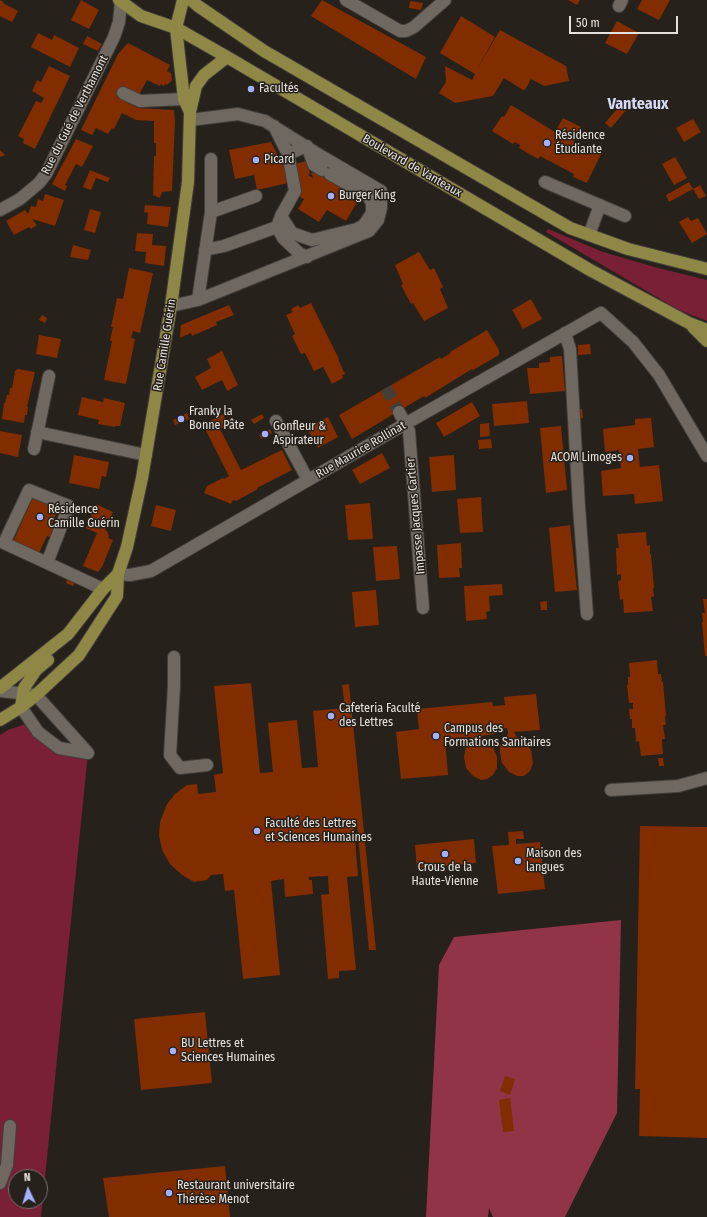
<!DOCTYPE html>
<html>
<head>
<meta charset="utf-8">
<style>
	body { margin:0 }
	#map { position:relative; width:707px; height:1217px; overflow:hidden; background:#27211b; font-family:"Fira Sans Condensed",sans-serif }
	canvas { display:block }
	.north { position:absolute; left:8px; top:1169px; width:40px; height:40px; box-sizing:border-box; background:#27211b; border:1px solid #736e69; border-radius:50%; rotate:356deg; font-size:11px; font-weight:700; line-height:16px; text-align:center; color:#e5e1dd }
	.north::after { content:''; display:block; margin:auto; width:14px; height:18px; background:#a5b1fc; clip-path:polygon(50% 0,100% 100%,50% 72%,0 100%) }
	.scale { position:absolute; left:569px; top:16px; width:109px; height:18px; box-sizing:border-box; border:2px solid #e5e1dd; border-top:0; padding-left:5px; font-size:12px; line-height:14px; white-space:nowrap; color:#e5e1dd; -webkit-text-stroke:3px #27211b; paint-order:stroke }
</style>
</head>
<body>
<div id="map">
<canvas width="707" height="1217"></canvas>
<div class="north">N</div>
<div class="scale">50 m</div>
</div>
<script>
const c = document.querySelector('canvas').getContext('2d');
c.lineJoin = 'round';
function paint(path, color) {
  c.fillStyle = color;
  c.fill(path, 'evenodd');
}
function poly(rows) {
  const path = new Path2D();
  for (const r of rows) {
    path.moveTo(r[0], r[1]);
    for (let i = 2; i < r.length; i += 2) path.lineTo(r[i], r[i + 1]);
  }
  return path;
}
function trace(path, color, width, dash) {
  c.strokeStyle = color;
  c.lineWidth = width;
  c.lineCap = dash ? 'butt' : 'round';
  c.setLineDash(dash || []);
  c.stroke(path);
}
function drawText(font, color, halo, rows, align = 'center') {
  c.font = font + ' "Fira Sans Condensed",sans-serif';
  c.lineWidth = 3;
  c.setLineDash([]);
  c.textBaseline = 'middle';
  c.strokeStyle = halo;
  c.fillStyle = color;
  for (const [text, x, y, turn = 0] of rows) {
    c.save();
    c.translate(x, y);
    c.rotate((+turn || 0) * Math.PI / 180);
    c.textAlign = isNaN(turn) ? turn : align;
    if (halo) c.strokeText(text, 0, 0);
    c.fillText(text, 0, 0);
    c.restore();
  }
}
const green = poly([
	[548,229,603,252,658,268,707,280,707,321,679,310,546,232],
	[31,722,59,748,88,753,41,1217,0,1217,0,735,8,730],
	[16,1177,40,1177,40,1201,16,1201]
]);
const forest = poly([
	[621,920,617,1113,565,1217,493,1217,489,1208,488,1217,426,1217,439,965,454,937]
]);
const building = poly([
	[0,0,4,2,3,3,18,11,12,22,0,16],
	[81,0,99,10,89,29,71,20],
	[322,0,426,57,416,79,311,16],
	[568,0,580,0,577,5],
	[642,0,670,0,659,20,637,9],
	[410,1,423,3,421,10,409,8],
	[461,16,495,37,476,71,500,30,566,66,569,81,544,86,531,79,525,90,523,90,504,78,493,96,455,103,439,93,446,82,445,66,472,80,475,74,440,53],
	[617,21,639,33,627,54,605,43],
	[38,33,52,40,54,35,79,48,70,67,31,47],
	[87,36,102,44,98,51,83,44],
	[128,43,170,65,167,71,171,73,172,80,167,85,165,84,164,86,161,84,160,86,147,80,139,95,122,87,117,97,138,108,174,110,175,122,172,191,162,192,160,198,153,195,154,156,156,156,156,143,154,143,154,121,136,120,122,113,114,129,112,128,108,134,96,128,92,135,81,130,118,54],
	[49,66,70,76,35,149,23,143,24,139,18,136,36,101,41,103,44,98,32,91,37,80,41,82],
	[622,103,628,108,611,128,605,123],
	[511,105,555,132,563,118,581,127,574,142,601,154,587,183,573,177,574,174,540,156,538,159,519,148,520,145,515,142,513,144,492,131,502,116,504,117],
	[693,119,701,132,684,142,676,128],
	[76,139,93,146,82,167,76,164,65,185,67,186,65,191,52,184],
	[271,142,285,170,288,183,257,190,254,175,235,179,229,150],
	[0,150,5,155,0,157],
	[675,157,687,178,674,185,662,164],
	[307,161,310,174,308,175,313,178,311,173,328,168,332,181,360,197,346,221,327,210,319,222,298,209,304,199,300,197,296,177,295,164],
	[90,170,110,178,108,182,96,178,91,190,83,187],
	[689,182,693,189,669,202,666,195],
	[700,185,706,196,699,199,693,189],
	[45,194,64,200,55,226,32,219,37,225,31,229,29,227,14,235,6,221,25,210,28,214,31,206,36,207,38,199,43,201],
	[145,205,171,207,168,227,147,224,148,213,144,212],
	[90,209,101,212,95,233,84,230],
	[688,217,691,221,698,218,707,234,692,243,679,222],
	[137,233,153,234,152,245,166,246,164,266,145,263,146,252,135,251],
	[73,245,91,250,88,260,70,257],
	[419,252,430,270,434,268,443,287,440,289,448,308,424,321,413,303,411,304,401,285,403,284,395,265],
	[129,268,153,273,140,333,133,331,131,338,135,339,126,384,104,380,112,341,110,341,113,327,111,327,117,298,123,299],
	[531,299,542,319,523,329,512,310],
	[311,303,339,359,338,359,345,374,342,375,343,378,332,384,323,367,314,371,305,353,301,354,292,336,295,334,286,315,293,312,291,309,298,305,300,308],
	[229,305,234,315,216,322,217,325,192,336,191,333,180,338,181,325],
	[42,315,47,318,45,323,39,320],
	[487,330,499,350,499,355,473,370,472,369,425,398,424,396,352,439,339,415,440,357,441,359,451,353,450,352],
	[39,335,61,339,57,358,36,354],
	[590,344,591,354,578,355,578,345],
	[222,351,238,385,227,391,222,380,202,390,195,377,211,368,207,359],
	[562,356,565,391,530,394,527,368,539,368,539,363,550,362,550,357],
	[18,369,35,372,27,407,28,407,27,415,25,415,24,423,2,419,4,403,5,403,7,395,9,395,10,388,12,388,15,371],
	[82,397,103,402,104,398,125,403,120,426,115,426,115,427,98,424,99,420,78,415],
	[527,401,529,423,494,426,492,404],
	[472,402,480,416,444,437,436,423],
	[577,409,582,409,583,418,578,419],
	[187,413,189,419,175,425,173,420],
	[223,414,228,425,220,429,241,470,282,450,292,470,257,488,258,489,236,501,233,500,231,504,204,493,207,486,223,478,224,479,229,476,203,425],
	[262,414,264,418,254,424,251,420],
	[328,417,338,437,318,448,307,428],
	[651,418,654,447,638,449,640,467,659,465,663,501,635,504,634,494,603,496,601,471,621,468,619,450,605,452,603,429,635,425,635,419],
	[489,423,490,436,480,437,480,424],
	[561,426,567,490,546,493,540,428],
	[270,429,272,433,261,439,259,435],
	[0,431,22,435,18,457,0,453],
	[491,439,492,448,479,449,478,440],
	[382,453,390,468,360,484,352,470],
	[74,455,109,462,106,477,102,476,99,489,69,483],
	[454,455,456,490,432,492,429,457],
	[33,497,59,508,51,526,54,528,50,537,47,536,39,553,13,542],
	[481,497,483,532,460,533,457,499],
	[370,503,373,539,348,540,345,505],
	[96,504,113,512,105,530,107,531,109,536,108,538,113,540,102,567,98,572,83,566,97,533,86,528],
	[156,505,176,510,171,531,151,526],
	[570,525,577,590,555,592,549,528],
	[646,532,647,546,650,545,650,554,651,554,654,588,653,588,654,596,651,597,653,611,624,613,623,599,620,600,618,581,621,580,621,574,617,575,616,548,619,548,617,534],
	[461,543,462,568,459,568,460,577,439,578,437,545],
	[397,546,400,579,376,581,373,547],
	[67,579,75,583,73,586,66,583],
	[502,584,503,595,489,596,490,611,486,612,487,619,466,621,464,586],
	[376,590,379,625,355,627,352,592],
	[703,599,707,599,707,656,705,656,702,622,703,622,702,613,705,613],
	[547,601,547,610,541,610,540,602],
	[657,660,658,674,661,674,662,682,663,682,666,716,665,716,666,725,663,725,665,739,662,739,663,754,641,756,639,741,636,742,635,728,632,728,632,719,630,719,629,709,633,709,633,703,629,703,627,685,628,685,628,677,630,677,629,663],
	[251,683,260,773,273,772,268,723,297,720,302,768,318,767,313,711,345,708,342,685,349,684,376,950,369,950,357,826,354,827,358,876,347,877,356,970,339,971,339,978,328,979,321,895,329,894,328,876,309,877,309,880,312,880,313,894,285,897,284,879,271,881,280,975,243,979,234,890,225,891,223,874,211,875,207,880,194,882,182,875,170,864,162,850,159,835,160,822,167,804,175,794,187,785,197,784,198,794,216,792,214,775,223,773,214,686],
	[536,694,540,730,514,732,517,737,524,740,531,750,533,763,530,771,524,776,517,776,509,772,502,763,500,753,500,745,506,738,508,733,507,728,495,729,495,734,481,736,484,741,493,746,497,757,497,768,493,775,487,779,481,780,473,776,466,768,464,757,466,746,472,737,445,739,448,775,401,779,396,732,419,729,417,709,492,702,493,706,505,705,504,697],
	[658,758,663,758,664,766,659,766],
	[640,826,707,827,707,1138,639,1136,640,1089,635,1089],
	[523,831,524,839,516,839,516,844,540,842,545,889,498,894,492,846,509,845,508,832],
	[474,839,476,863,417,869,415,845],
	[205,1012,212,1083,141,1090,134,1019],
	[505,1076,515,1079,510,1095,500,1091],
	[510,1098,514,1131,503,1132,499,1100],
	[225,1166,230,1217,109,1217,103,1178]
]);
const minorTunnel = poly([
	[386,388,399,412]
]);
const minor = poly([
	[346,0,400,31,406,31,414,27,445,0],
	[619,6,622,0],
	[123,93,140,101,184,99],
	[274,126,288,154,295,191,281,216,277,227,283,238,299,253,307,257],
	[288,154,307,146,314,165,322,170],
	[545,182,625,216],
	[0,210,20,199,39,183,46,174,114,37,119,22,121,2],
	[211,212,256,196],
	[281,216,292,233,312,240,357,229,364,225,372,213,372,203,368,196,330,174],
	[589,235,600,205],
	[205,250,224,246,277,227],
	[198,300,211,212,211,159],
	[171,306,198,300,369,231,378,220,381,208,381,191,321,156,265,121,238,114,190,120],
	[565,333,570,349,579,507,587,614],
	[399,412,409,431,423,608],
	[276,421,308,480],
	[37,432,146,455],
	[34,449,49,376],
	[47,563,69,506,29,490,4,543,103,589],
	[118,574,130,575,151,571,405,424,601,313,633,342,659,375,707,456],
	[174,657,174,686,170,755,180,768,207,765],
	[0,691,36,695,88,753,59,748,38,732,21,707],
	[611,790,678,786,707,778],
	[0,1183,7,1165,10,1126]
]);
const major = poly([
	[119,0,141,16,176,28,227,57,590,270,689,323,707,330],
	[191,0,198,6,264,51,570,228,628,249,707,269],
	[190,112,196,86,204,75,227,57],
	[693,327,707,341],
	[0,688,68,634,103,589,118,574],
	[21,707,24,688,36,670,48,660],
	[0,720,21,707,36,695,79,655,117,596,118,574,127,547,142,478,171,306,188,182,190,112,184,99,176,28,183,0]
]);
const markers = [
	[251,89,4,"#a5b1fc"],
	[547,143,4,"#a5b1fc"],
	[256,160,4,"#a5b1fc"],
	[331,196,4,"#a5b1fc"],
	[181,419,4,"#a5b1fc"],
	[265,434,4,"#a5b1fc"],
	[630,458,4,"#a5b1fc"],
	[40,517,4,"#a5b1fc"],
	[331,716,4,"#a5b1fc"],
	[436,736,4,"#a5b1fc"],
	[257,831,4,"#a5b1fc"],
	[445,854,4,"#a5b1fc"],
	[518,861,4,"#a5b1fc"],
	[173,1051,4,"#a5b1fc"],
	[169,1193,4,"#a5b1fc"]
];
const poiNames = [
	["Facultés",259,89],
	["Résidence",555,136],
	["Étudiante",555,150],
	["Picard",264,160],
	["Burger King",339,196],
	["Franky la",189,412],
	["Bonne Pâte",189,426],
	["Gonfleur &",273,427],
	["Aspirateur",273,441],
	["ACOM Limoges",622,458,"right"],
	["Résidence",48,510],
	["Camille Guérin",48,524],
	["Cafeteria Faculté",339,709],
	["des Lettres",339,723],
	["Campus des",444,729],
	["Formations Sanitaires",444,743],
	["Faculté des Lettres",265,824],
	["et Sciences Humaines",265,838],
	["Maison des",526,854],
	["langues",526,868],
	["Crous de la",445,868,"center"],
	["Haute-Vienne",445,882,"center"],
	["BU Lettres et",181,1044],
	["Sciences Humaines",181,1058],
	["Restaurant universitaire",177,1186],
	["Thérèse Menot",177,1200]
];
const streetNames = [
	["Rue du Gué de Verthamont",75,115,-63],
	["Boulevard de Vanteaux",412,166,30],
	["Rue Camille Guérin",165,345,-81],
	["Rue Maurice Rollinat",361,450,-30],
	["Impasse Jacques Cartier",416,516,-95]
];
const districtNames = [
	["Vanteaux",638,105]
];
paint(green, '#792036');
paint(forest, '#913448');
paint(building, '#812d00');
trace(minorTunnel, '#443e38', 12, [12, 6]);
trace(minor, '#423e3a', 14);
trace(major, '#423e3a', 14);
trace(minor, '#6e6860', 12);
trace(major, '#8e8746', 12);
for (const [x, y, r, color] of markers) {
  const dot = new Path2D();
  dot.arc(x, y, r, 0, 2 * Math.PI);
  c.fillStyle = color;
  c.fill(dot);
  trace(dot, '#27211b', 1.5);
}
drawText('12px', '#e5e1dd', '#27211b', poiNames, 'left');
drawText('12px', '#e5e1dd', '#27211b', streetNames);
drawText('bold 16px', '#d3d9f5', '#27211b', districtNames);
</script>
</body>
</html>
